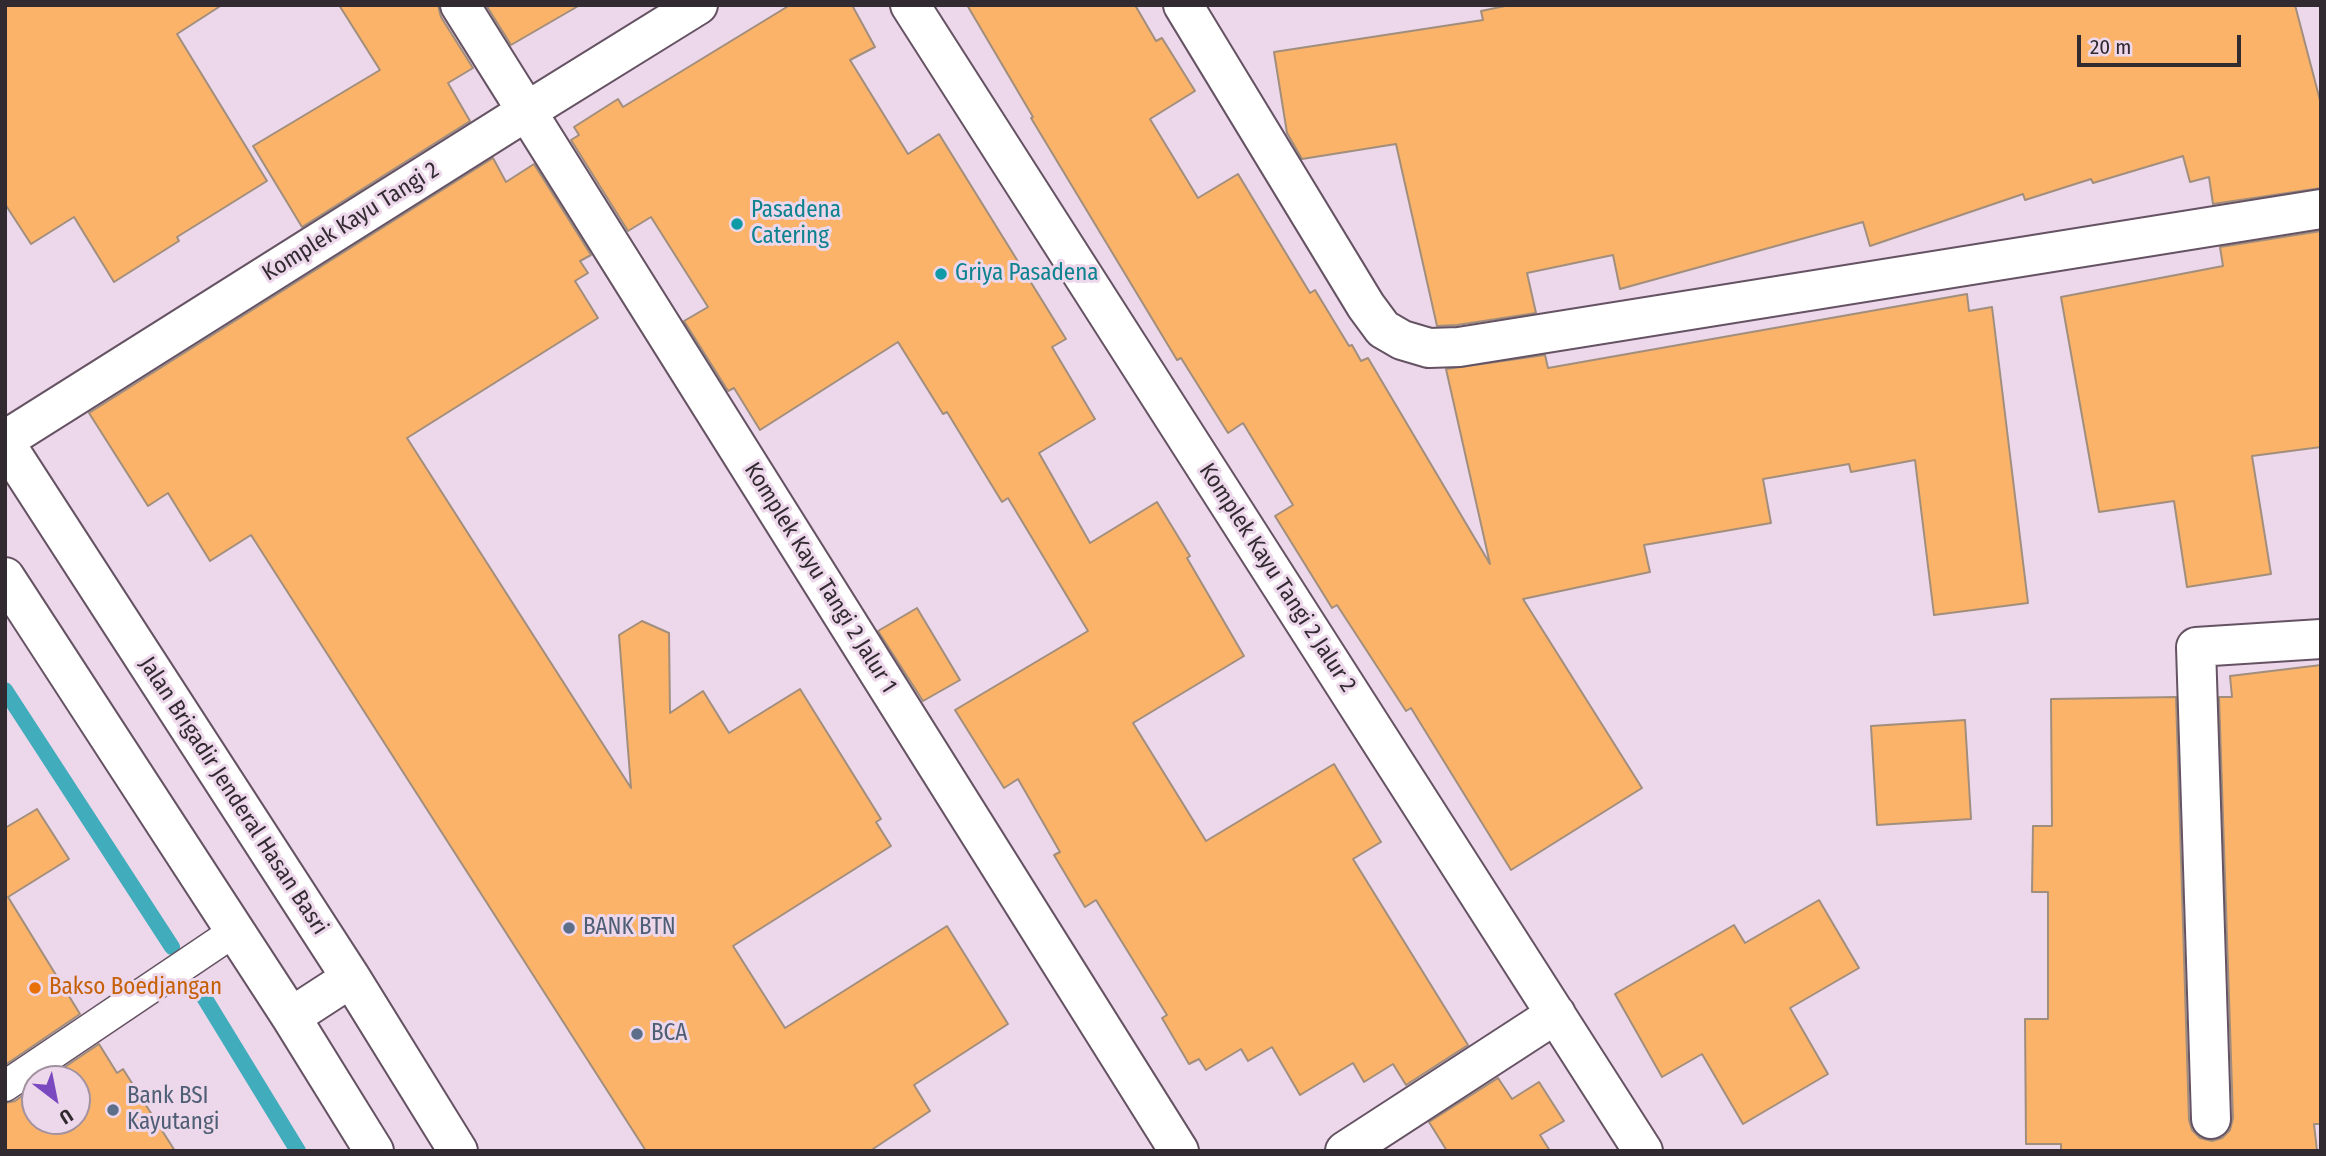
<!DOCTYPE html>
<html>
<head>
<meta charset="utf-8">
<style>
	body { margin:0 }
	#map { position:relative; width:2326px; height:1156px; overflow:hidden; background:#edd7ea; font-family:"Fira Sans Condensed",sans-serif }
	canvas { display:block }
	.frame { position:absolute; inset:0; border:7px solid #322a31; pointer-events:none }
	.north { position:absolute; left:21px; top:1065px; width:70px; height:70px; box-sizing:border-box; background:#edd7ea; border:2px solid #a292a0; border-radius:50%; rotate:148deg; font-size:19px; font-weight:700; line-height:28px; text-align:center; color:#322a31 }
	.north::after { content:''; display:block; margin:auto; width:24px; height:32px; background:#7a49c0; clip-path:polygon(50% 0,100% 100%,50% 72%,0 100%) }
	.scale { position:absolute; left:2077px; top:35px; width:164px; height:32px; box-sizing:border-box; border:4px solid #322a31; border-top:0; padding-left:9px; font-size:21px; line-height:24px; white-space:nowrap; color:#322a31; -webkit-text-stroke:5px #edd7ea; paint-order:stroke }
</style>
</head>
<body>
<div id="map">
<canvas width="2326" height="1156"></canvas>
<div class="frame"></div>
<div class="north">U</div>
<div class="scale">20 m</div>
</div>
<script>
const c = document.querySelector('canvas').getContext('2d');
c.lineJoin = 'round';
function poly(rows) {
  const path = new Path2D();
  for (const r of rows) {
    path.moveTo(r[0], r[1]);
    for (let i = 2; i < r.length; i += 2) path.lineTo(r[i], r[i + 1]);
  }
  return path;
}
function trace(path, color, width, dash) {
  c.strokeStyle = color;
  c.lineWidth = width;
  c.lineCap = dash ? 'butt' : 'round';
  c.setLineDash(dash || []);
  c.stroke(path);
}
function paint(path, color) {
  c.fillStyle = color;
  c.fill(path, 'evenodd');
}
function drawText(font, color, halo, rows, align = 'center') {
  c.font = font + ' "Fira Sans Condensed",sans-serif';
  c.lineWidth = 6;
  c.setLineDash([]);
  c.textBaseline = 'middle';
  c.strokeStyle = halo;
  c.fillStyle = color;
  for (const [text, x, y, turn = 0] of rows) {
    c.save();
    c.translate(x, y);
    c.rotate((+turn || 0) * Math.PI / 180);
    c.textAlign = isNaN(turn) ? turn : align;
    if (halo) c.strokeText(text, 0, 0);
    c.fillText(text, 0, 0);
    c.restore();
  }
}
const stream = poly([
	[5,690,172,947],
	[199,989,298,1151]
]);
const building = poly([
	[5,5,222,5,177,34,267,181,177,237,179,241,114,282,74,217,31,244,5,204,5,5],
	[339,5,438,5,441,17,473,68,448,83,470,121,302,227,253,146,380,70,339,5],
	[486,5,580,5,511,45,486,5],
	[790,5,852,5,875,47,850,60,908,154,939,134,1066,339,1052,347,1095,419,1039,453,1090,543,1157,502,1190,556,1187,558,1244,656,1133,723,1206,841,1334,764,1381,842,1353,859,1468,1045,1406,1085,1393,1064,1364,1082,1353,1063,1300,1095,1272,1047,1248,1061,1241,1049,1206,1070,1199,1059,1189,1064,1162,1018,1167,1015,1096,900,1085,907,1054,855,1060,852,1018,779,1004,788,955,710,1088,631,1008,498,1002,502,947,412,943,414,898,342,760,430,734,388,728,391,684,321,708,307,651,217,628,231,571,140,579,135,574,127,618,99,623,107,790,5],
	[967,5,1135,5,1156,41,1162,38,1195,91,1150,119,1198,198,1238,174,1310,293,1315,290,1349,346,1352,345,1361,361,1368,358,1490,564,1446,369,1545,355,1548,368,1967,294,1969,311,1992,307,2028,603,1934,615,1915,460,1851,472,1849,464,1763,479,1771,523,1644,545,1650,572,1523,599,1642,788,1511,870,1411,708,1406,711,1337,605,1332,608,1275,516,1293,505,1243,423,1228,433,1181,358,1177,360,1031,118,1033,117,967,5],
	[1510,5,2295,5,2321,104,2321,188,2213,204,2209,177,2190,182,2183,156,2093,183,2091,179,2025,200,2023,194,1870,246,1863,222,1620,289,1613,255,1527,273,1536,313,1457,325,1437,326,1396,144,1302,159,1287,133,1274,52,1483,20,1481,11,1510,5],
	[493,158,506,182,534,164,591,255,580,261,588,273,575,281,598,318,407,438,631,788,619,635,642,621,669,633,670,713,703,691,729,733,800,689,881,819,876,822,891,846,733,946,785,1028,947,926,1008,1024,914,1085,930,1111,870,1151,646,1151,251,535,210,561,168,493,148,506,89,413,493,158],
	[2321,231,2321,447,2252,456,2271,574,2187,587,2174,501,2099,512,2061,297,2223,266,2220,247,2321,231],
	[917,608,960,680,923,701,878,631,917,608],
	[2321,665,2321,1124,2314,1124,2317,1151,2061,1151,2061,1144,2026,1144,2025,1019,2048,1019,2048,892,2032,892,2033,826,2052,826,2051,699,2176,697,2189,1120,2192,1130,2200,1138,2212,1141,2222,1138,2230,1130,2233,1118,2219,697,2232,697,2230,676,2321,665],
	[1965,720,1971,819,1877,825,1871,726,1965,720],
	[37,809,69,859,8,897,80,1014,5,1065,5,828,37,809],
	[1819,900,1859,968,1790,1008,1828,1074,1743,1124,1702,1054,1662,1077,1615,994,1734,925,1745,943,1819,900],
	[99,1044,117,1073,123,1069,175,1151,5,1151,5,1103,15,1101,35,1087,35,1121,77,1121,77,1079,47,1079,99,1044],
	[1498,1078,1512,1099,1539,1082,1564,1121,1540,1135,1550,1151,1447,1151,1429,1122,1498,1078]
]);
const service = poly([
	[5,1086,235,931]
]);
const minor = poly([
	[460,5,1179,1151],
	[910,5,1643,1151],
	[1183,5,1366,306,1383,329,1402,340,1429,348,1459,347,2321,209],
	[5,440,527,111,698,5],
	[2211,1119,2196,647,2321,639],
	[1345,1151,1556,1014]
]);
const trunk = poly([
	[5,443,351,978,458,1151],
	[5,577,291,1017,374,1151],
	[291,1017,351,978]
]);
const markers = [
	[737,224,7,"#0f9aa8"],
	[941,274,7,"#0f9aa8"],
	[569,928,7,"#5c6f8a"],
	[35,988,7,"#e8710a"],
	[637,1034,7,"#5c6f8a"],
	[113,1110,7,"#5c6f8a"]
];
const cultureNames = [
	["Pasadena",751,211],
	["Catering",751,237],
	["Griya Pasadena",955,274]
];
const streetNames = [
	["Komplek Kayu Tangi 2",351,222,-32],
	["Komplek Kayu Tangi 2 Jalur 1",820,578,58],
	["Komplek Kayu Tangi 2 Jalur 2",1277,578,57],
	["Jalan Brigadir Jenderal Hasan Basri",233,796,57]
];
const serviceNames = [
	["BANK BTN",583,928],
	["BCA",651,1034],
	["Bank BSI",127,1097],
	["Kayutangi",127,1123]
];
const foodNames = [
	["Bakso Boedjangan",49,988]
];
trace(stream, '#41acbc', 16);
paint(building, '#fbb36a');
trace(building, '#a28e7d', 2);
trace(service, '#655363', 33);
trace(minor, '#655363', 42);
trace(trunk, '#655363', 42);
trace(service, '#fff', 30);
trace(minor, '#fff', 38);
trace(trunk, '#fff', 38);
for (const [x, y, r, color] of markers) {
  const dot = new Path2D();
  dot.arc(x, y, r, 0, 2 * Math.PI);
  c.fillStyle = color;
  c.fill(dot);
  trace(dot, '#edd7ea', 2.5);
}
drawText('23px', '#0d838f', '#edd7ea', cultureNames, 'left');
drawText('23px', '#322a31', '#edd7ea', streetNames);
drawText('23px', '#4e5e75', '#edd7ea', serviceNames, 'left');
drawText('23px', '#c56008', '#edd7ea', foodNames, 'left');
</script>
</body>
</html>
